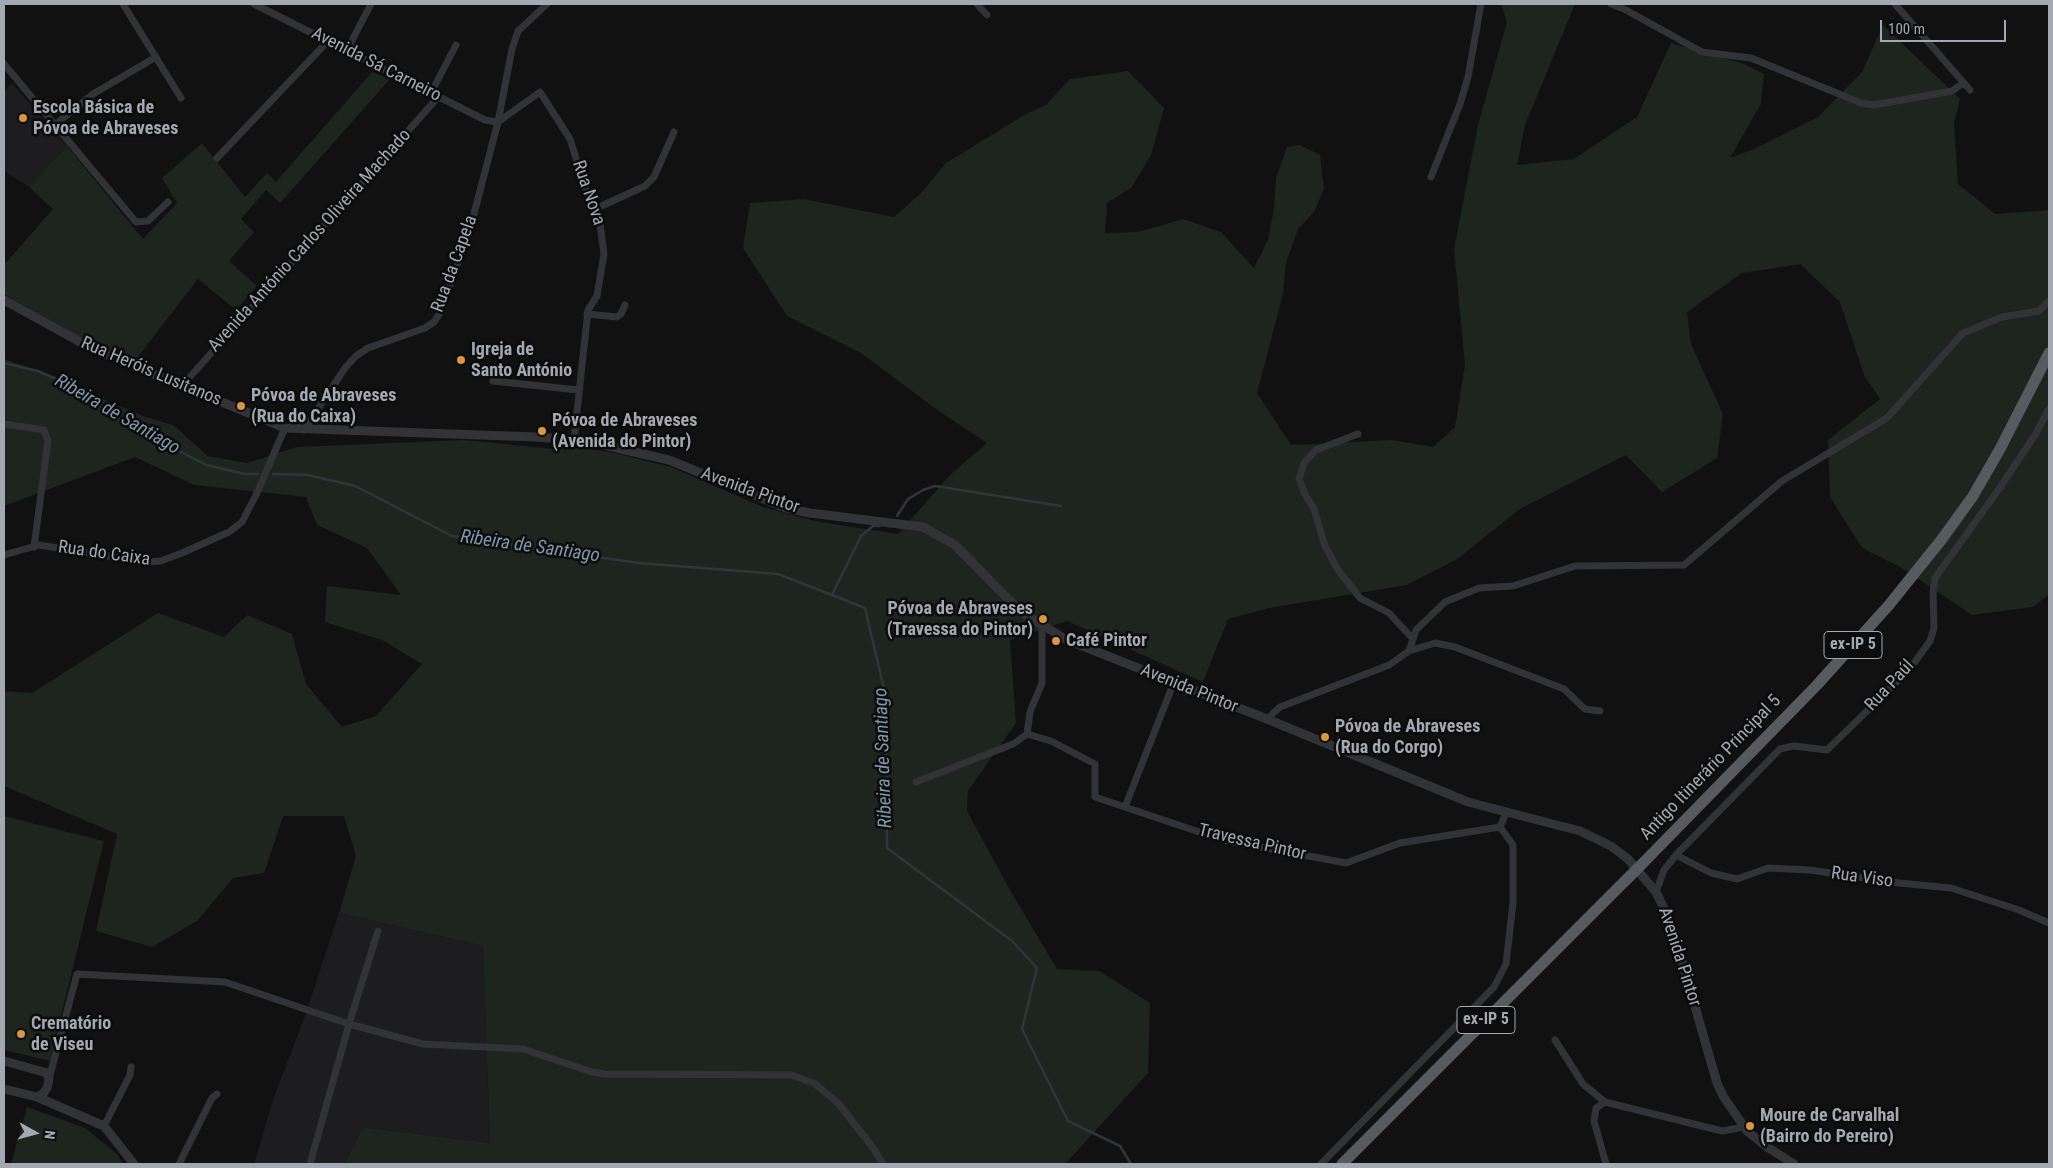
<!DOCTYPE html>
<html>
<head>
<meta charset="utf-8">
<style>
	body { margin:0 }
	#map { position:relative; width:2053px; height:1168px; overflow:hidden; background:#111112; font-family:"Roboto Condensed",sans-serif }
	canvas { display:block }
	.frame { position:absolute; inset:0; border:5px solid #a4a9b1; pointer-events:none }
	.north { position:absolute; left:10px; top:1108px; width:50px; height:50px; -webkit-text-stroke:4px #0c0c0d; paint-order:stroke; rotate:97deg; font-size:14px; font-weight:700; line-height:20px; text-align:center; color:#a4a9b1 }
	.north::after { content:''; display:block; margin:auto; width:18px; height:22px; background:#a4a9b1; clip-path:polygon(50% 0,100% 100%,50% 72%,0 100%) }
	.scale { position:absolute; left:1880px; top:20px; width:126px; height:22px; box-sizing:border-box; border:2px solid #a4a9b1; border-top:0; padding-left:6px; font-size:15px; line-height:18px; white-space:nowrap; color:#a4a9b1; -webkit-text-stroke:4px #0c0c0d; paint-order:stroke }
</style>
</head>
<body>
<div id="map">
<canvas width="2053" height="1168"></canvas>
<div class="frame"></div>
<div class="north">N</div>
<div class="scale">100 m</div>
</div>
<script>
const c = document.querySelector('canvas').getContext('2d');
c.lineJoin = 'round';
function paint(path, color) {
  c.fillStyle = color;
  c.fill(path, 'evenodd');
}
function poly(rows) {
  const path = new Path2D();
  for (const r of rows) {
    path.moveTo(r[0], r[1]);
    for (let i = 2; i < r.length; i += 2) path.lineTo(r[i], r[i + 1]);
  }
  return path;
}
function trace(path, color, width, dash) {
  c.strokeStyle = color;
  c.lineWidth = width;
  c.lineCap = dash ? 'butt' : 'round';
  c.setLineDash(dash || []);
  c.stroke(path);
}
function drawText(font, color, halo, rows, align = 'center') {
  c.font = font + ' "Roboto Condensed",sans-serif';
  c.lineWidth = 5;
  c.setLineDash([]);
  c.textBaseline = 'middle';
  c.strokeStyle = halo;
  c.fillStyle = color;
  for (const [text, x, y, turn = 0] of rows) {
    c.save();
    c.translate(x, y);
    c.rotate((+turn || 0) * Math.PI / 180);
    c.textAlign = isNaN(turn) ? turn : align;
    if (halo) c.strokeText(text, 0, 0);
    c.fillText(text, 0, 0);
    c.restore();
  }
}
const built = poly([
	[12,83,67,146,29,187,4,171,4,91],
	[339,913,483,946,490,1143,362,1127,345,1164,254,1164,274,1097,304,1019]
]);
const green = poly([
	[1501,4,1575,4,1525,125,1517,165,1574,159,1637,117,1671,43,1744,64,1764,74,1761,104,1730,158,1754,149,1818,117,1862,72,1883,25,1960,99,1954,123,1958,184,1995,214,2049,210,2049,594,2033,607,1972,615,1902,568,1862,548,1830,497,1828,440,1880,399,1864,375,1840,302,1800,264,1742,273,1687,312,1691,344,1723,414,1717,458,1662,492,1626,455,1520,509,1457,559,1407,585,1269,608,1228,619,1203,682,1067,621,1010,640,1016,723,968,791,967,811,1010,890,1057,969,1099,971,1150,1003,1148,1073,1065,1164,345,1164,362,1127,490,1143,483,946,339,913,356,856,344,816,283,816,264,873,233,878,197,921,152,947,96,931,117,834,4,786,4,691,32,693,158,613,224,637,247,615,292,634,306,684,342,727,376,716,422,664,382,640,325,622,327,586,401,595,367,548,317,525,306,497,194,485,135,457,4,506,4,359,65,380,105,400,143,416,173,425,208,456,247,463,297,447,464,440,554,449,580,447,615,453,671,467,763,507,815,521,898,534,951,474,987,443,940,412,861,353,787,316,743,248,750,203,804,199,894,217,920,194,946,163,1026,114,1046,105,1070,79,1128,71,1164,108,1151,155,1131,188,1107,203,1105,233,1138,232,1183,219,1221,232,1254,268,1268,240,1274,208,1276,178,1287,147,1300,145,1320,155,1324,189,1314,212,1298,229,1286,262,1283,294,1257,393,1291,445,1392,440,1433,447,1455,427,1465,365,1454,249,1478,125,1507,22],
	[372,72,390,79,280,203,266,190,241,219,254,232,229,261,257,286,236,310,198,279,134,362,92,345,4,294,4,265,53,209,29,187,67,146,143,239,177,203,162,178,202,143,245,197,267,173,276,182],
	[4,816,104,841,50,1061,4,1050],
	[27,1107,85,1128,117,1154,123,1164,11,1164]
]);
const stream = poly([
	[4,363,38,371,70,385,118,419,206,465,245,474,258,474],
	[273,474,308,475,355,486,452,536,639,563,778,574,865,608,886,697,887,848,1012,941,1037,968,1022,1029,1068,1121,1120,1146,1131,1164],
	[897,516,908,499,923,490,935,486,1061,506],
	[832,595,861,536,873,526,880,526]
]);
const minor = poly([
	[123,4,181,98],
	[254,4,485,120,498,122],
	[977,4,987,15],
	[1611,4,1624,9,1702,52,1751,58,1861,103,1874,105,1952,91,1963,83],
	[1895,4,1970,90],
	[347,50,371,4],
	[4,64,136,222,148,221,168,202],
	[431,93,456,45],
	[498,122,540,92,570,139,585,187,599,216,604,254,597,296,588,310,574,440],
	[55,125,93,94,156,57],
	[217,158,328,41],
	[1431,177,1460,104,1468,77,1481,4],
	[595,209,645,186,654,177,674,132],
	[587,314,617,317,621,314,625,305],
	[494,367,493,381,578,390],
	[182,386,439,96],
	[4,424,44,430,48,441,34,547],
	[304,430,345,368,356,356,368,348,425,328,434,322,440,313,470,229,498,122,512,49,518,31,547,4],
	[1358,434,1316,450,1304,463,1299,479,1305,494,1314,509,1325,546,1338,570,1360,598,1389,613,1413,639],
	[4,555,39,545,146,562,161,561,182,553,229,532,242,522,256,495,285,428],
	[1409,651,1435,643,1455,647,1564,689,1585,709,1600,711],
	[1267,719,1280,707,1389,665,1409,651,1416,630,1445,602,1479,588,1513,586,1575,566,1684,565,1782,481,1887,418,1963,333,2002,317,2039,311,2049,301],
	[1027,734,1051,741,1095,764,1095,797,1223,840,1346,863,1400,843,1500,827,1506,813],
	[916,782,1013,744,1027,734,1030,712,1042,683,1042,626],
	[1125,807,1174,682],
	[1676,855,1711,873,1737,879,1768,868,1810,870,1899,883,1951,888,2019,910,2049,923],
	[1656,892,1664,870,1676,855,1780,749,1794,746,1827,750,1909,670,1930,641,1934,628,1933,592,1935,578,1999,489,2035,435,2049,409],
	[1555,1040,1583,1084,1605,1102],
	[49,1079,77,974,225,982,349,1024,423,1044,523,1049,592,1072,604,1074,792,1075,815,1084,838,1103,874,1149,883,1164],
	[104,1126,130,1075,131,1067],
	[179,1164,212,1098,217,1094],
	[310,1164,349,1024,378,931],
	[1321,1164,1494,987,1506,964,1513,903,1513,845,1500,827],
	[1606,1164,1594,1121,1596,1108,1605,1102,1722,1131,1744,1127]
]);
const tertiary = poly([
	[4,300,93,349,285,428,536,437,587,441,669,460,786,508,810,513,923,527,955,545,1021,612,1067,640,1267,719,1468,802,1580,831,1611,846,1628,859,1656,892,1671,923,1717,1083,1723,1096,1747,1131,1767,1147,1794,1164],
	[4,1061,47,1073,49,1079,47,1088,43,1094,37,1097],
	[4,1089,37,1097,104,1126,134,1164]
]);
const trunk = poly([
	[1644,862,1817,685,1889,605,1942,539,1973,496,2000,449,2049,353],
	[1342,1164,1630,876]
]);
const trunkBridge = poly([
	[1630,876,1644,862]
]);
const markers = [
	[23,118,5,"#da9741"],
	[461,360,5,"#da9741"],
	[241,406,5,"#da9741"],
	[542,431,5,"#da9741"],
	[1043,619,5,"#da9741"],
	[1056,641,5,"#da9741"],
	[1325,737,5,"#da9741"],
	[21,1034,5,"#da9741"],
	[1750,1126,5,"#da9741"]
];
const shields = [
	[1853,645,58],
	[1486,1020,58]
];
const shieldNames = [
	["ex-IP 5",1853,645],
	["ex-IP 5",1486,1020]
];
const streetNames = [
	["Avenida Sá Carneiro",376,65,27],
	["Rua Nova",588,193,71],
	["Avenida António Carlos Oliveira Machado",310,241,-48],
	["Rua da Capela",455,264,-70],
	["Rua Heróis Lusitanos",151,372,23],
	["Avenida Pintor",750,491,20],
	["Rua do Caixa",104,554,8],
	["Rua Paúl",1890,686,-47],
	["Avenida Pintor",1189,689,22],
	["Antigo Itinerário Principal 5",1711,768,-46],
	["Travessa Pintor",1252,843,13],
	["Rua Viso",1862,878,8],
	["Avenida Pintor",1679,957,72]
];
const poiNames = [
	["Escola Básica de",33,108],
	["Póvoa de Abraveses",33,129],
	["Igreja de",471,350],
	["Santo António",471,371],
	["Póvoa de Abraveses",251,396],
	["(Rua do Caixa)",251,417],
	["Póvoa de Abraveses",552,421],
	["(Avenida do Pintor)",552,442],
	["Póvoa de Abraveses",1033,609,"right"],
	["(Travessa do Pintor)",1033,630,"right"],
	["Café Pintor",1066,641],
	["Póvoa de Abraveses",1335,727],
	["(Rua do Corgo)",1335,748],
	["Crematório",31,1024],
	["de Viseu",31,1045],
	["Moure de Carvalhal",1760,1116],
	["(Bairro do Pereiro)",1760,1137]
];
const waterNames = [
	["Ribeira de Santiago",117,415,30],
	["Ribeira de Santiago",530,547,8],
	["Ribeira de Santiago",884,758,-92]
];
paint(built, '#1d1d1f');
paint(green, '#1e241e');
trace(stream, '#2e363b', 2.5);
trace(minor, '#323336', 7);
trace(tertiary, '#323336', 9);
trace(trunk, '#575a5e', 11);
trace(trunkBridge, '#575a5e', 11);
for (const [x, y, r, color] of markers) {
  const dot = new Path2D();
  dot.arc(x, y, r, 0, 2 * Math.PI);
  c.fillStyle = color;
  c.fill(dot);
  trace(dot, '#0c0c0d', 2);
}
for (const [x, y, w] of shields) {
  const box = new Path2D();
  box.roundRect(x - w / 2, y - 13.5, w, 27, 4);
  c.fillStyle = '#0c0c0d';
  c.fill(box);
  trace(box, '#a4a9b1', 1);
}
drawText('bold 16px', '#a4a9b1', null, shieldNames);
drawText('18px', '#a4a9b1', '#0c0c0d', streetNames);
drawText('bold 18px', '#a4a9b1', '#0c0c0d', poiNames, 'left');
drawText('italic 19px', '#7e99a8', '#0c0c0d', waterNames);
</script>
</body>
</html>
